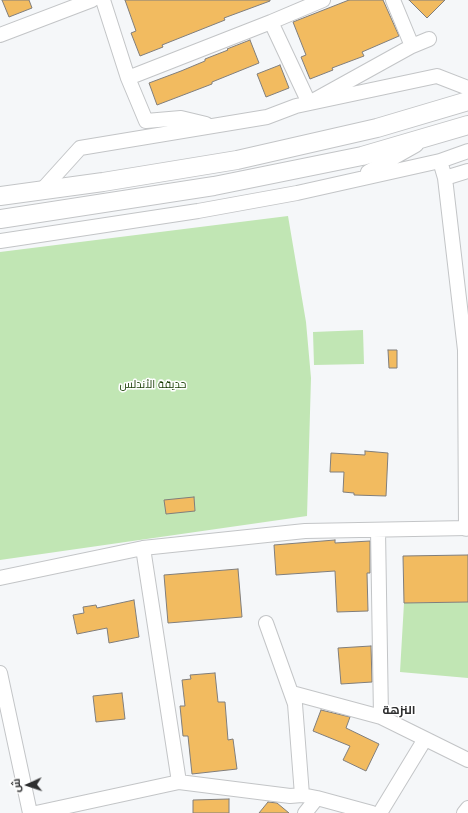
<!DOCTYPE html>
<html>
<head>
<meta charset="utf-8">
<style>
	body { margin:0 }
	#map { position:relative; width:468px; height:813px; overflow:hidden; background:#f5f7f9; font-family:Mulish,Cairo,sans-serif }
	canvas { display:block }
	.north { position:absolute; left:8px; top:765px; width:40px; height:40px; -webkit-text-stroke:3px #fff; paint-order:stroke; rotate:267deg; font-size:11px; font-weight:700; line-height:16px; text-align:center; color:#2e2f30 }
	.north::after { content:''; display:block; margin:auto; width:14px; height:18px; background:#2e2f30; clip-path:polygon(50% 0,100% 100%,50% 72%,0 100%) }
</style>
</head>
<body>
<div id="map">
<canvas width="468" height="813"></canvas>
<div class="north">ش</div>
</div>
<script>
const c = document.querySelector('canvas').getContext('2d');
c.lineJoin = 'round';
function paint(path, color) {
  c.fillStyle = color;
  c.fill(path, 'evenodd');
}
function poly(rows) {
  const path = new Path2D();
  for (const r of rows) {
    path.moveTo(r[0], r[1]);
    for (let i = 2; i < r.length; i += 2) path.lineTo(r[i], r[i + 1]);
  }
  return path;
}
function trace(path, color, width, dash) {
  c.strokeStyle = color;
  c.lineWidth = width;
  c.lineCap = dash ? 'butt' : 'round';
  c.setLineDash(dash || []);
  c.stroke(path);
}
function drawText(font, color, halo, rows, align = 'center') {
  c.font = font + ' Mulish,Cairo,sans-serif';
  c.lineWidth = 3;
  c.setLineDash([]);
  c.textBaseline = 'middle';
  c.strokeStyle = halo;
  c.fillStyle = color;
  for (const [text, x, y, turn = 0] of rows) {
    c.save();
    c.translate(x, y);
    c.rotate((+turn || 0) * Math.PI / 180);
    c.textAlign = isNaN(turn) ? turn : align;
    if (halo) c.strokeText(text, 0, 0);
    c.fillText(text, 0, 0);
    c.restore();
  }
}
const green = poly([
	[288,216,306,322,311,378,307,516,0,560,0,252],
	[363,330,364,364,314,365,313,332],
	[468,602,468,678,400,672,404,603]
]);
const building = poly([
	[2,0,29,0,32,8,9,17,2,0],
	[125,0,270,0,270,1,224,18,225,20,162,45,163,47,140,56,131,33,136,31,125,0],
	[349,0,383,0,399,36,362,52,364,56,332,68,333,70,310,79,301,57,306,55,293,22,349,0],
	[409,0,445,0,427,18,409,0],
	[250,40,259,63,212,82,212,84,157,105,149,83,181,71,205,61,205,59,228,50,227,49,250,40],
	[280,65,289,88,266,97,257,74,280,65],
	[388,350,397,350,397,368,389,368,388,350],
	[365,451,388,453,386,496,354,495,354,493,343,492,344,472,330,472,331,453,365,455,365,451],
	[194,497,195,511,166,514,164,500,194,497],
	[335,540,335,543,370,541,370,573,367,573,368,611,337,612,335,571,276,575,274,545,335,540],
	[468,555,468,602,404,603,403,556,468,555],
	[238,569,242,617,168,623,164,575,238,569],
	[134,600,139,637,109,643,107,628,77,634,73,615,84,613,83,607,96,605,97,608,134,600],
	[371,646,372,682,341,684,338,648,371,646],
	[215,673,218,702,225,702,228,740,233,739,237,769,192,774,188,736,183,736,180,706,185,706,182,680,191,679,190,675,215,673],
	[122,693,125,719,96,722,93,696,122,693],
	[321,710,350,717,346,728,379,744,366,771,343,760,350,746,313,731,321,710],
	[229,799,229,813,193,813,193,800,229,799],
	[268,802,277,803,289,813,259,813,268,802]
]);
const minor = poly([
	[103,0,128,78,146,121,181,118,206,124],
	[393,0,412,46],
	[271,22,309,103,412,46,429,39],
	[0,35,92,0],
	[128,78,271,22,323,0],
	[440,161,445,178,465,350,466,529],
	[368,172,416,145],
	[445,178,468,171],
	[42,190,80,148,267,117,296,106,437,76,468,88],
	[0,241,198,211,297,193,440,161,468,151],
	[378,530,381,717],
	[143,548,179,782],
	[0,578,143,548,305,531,468,528],
	[266,623,295,704,302,795],
	[0,673,30,813],
	[292,693,381,717,468,760],
	[36,813,179,782,290,796,302,795,317,798,372,813],
	[305,813,317,798],
	[380,813,425,739],
	[464,813,468,808]
]);
const major = poly([
	[0,196,103,182,237,160,377,128,468,101],
	[0,219,214,186,362,156,468,125]
]);
const parkNames = [
	["حديقة الأندلس",153,385]
];
const neighbourhoodNames = [
	["النزهة",399,710]
];
paint(green, '#c1e6b4');
paint(building, '#f2bb60');
trace(building, '#807e7c', 1);
trace(minor, '#c3c5c7', 16);
trace(major, '#c3c5c7', 20);
trace(minor, '#fff', 14);
trace(major, '#fff', 18);
drawText('11px', '#163b01', '#fff', parkNames);
drawText('bold 12px', '#2e2f30', '#fff', neighbourhoodNames);
</script>
</body>
</html>
